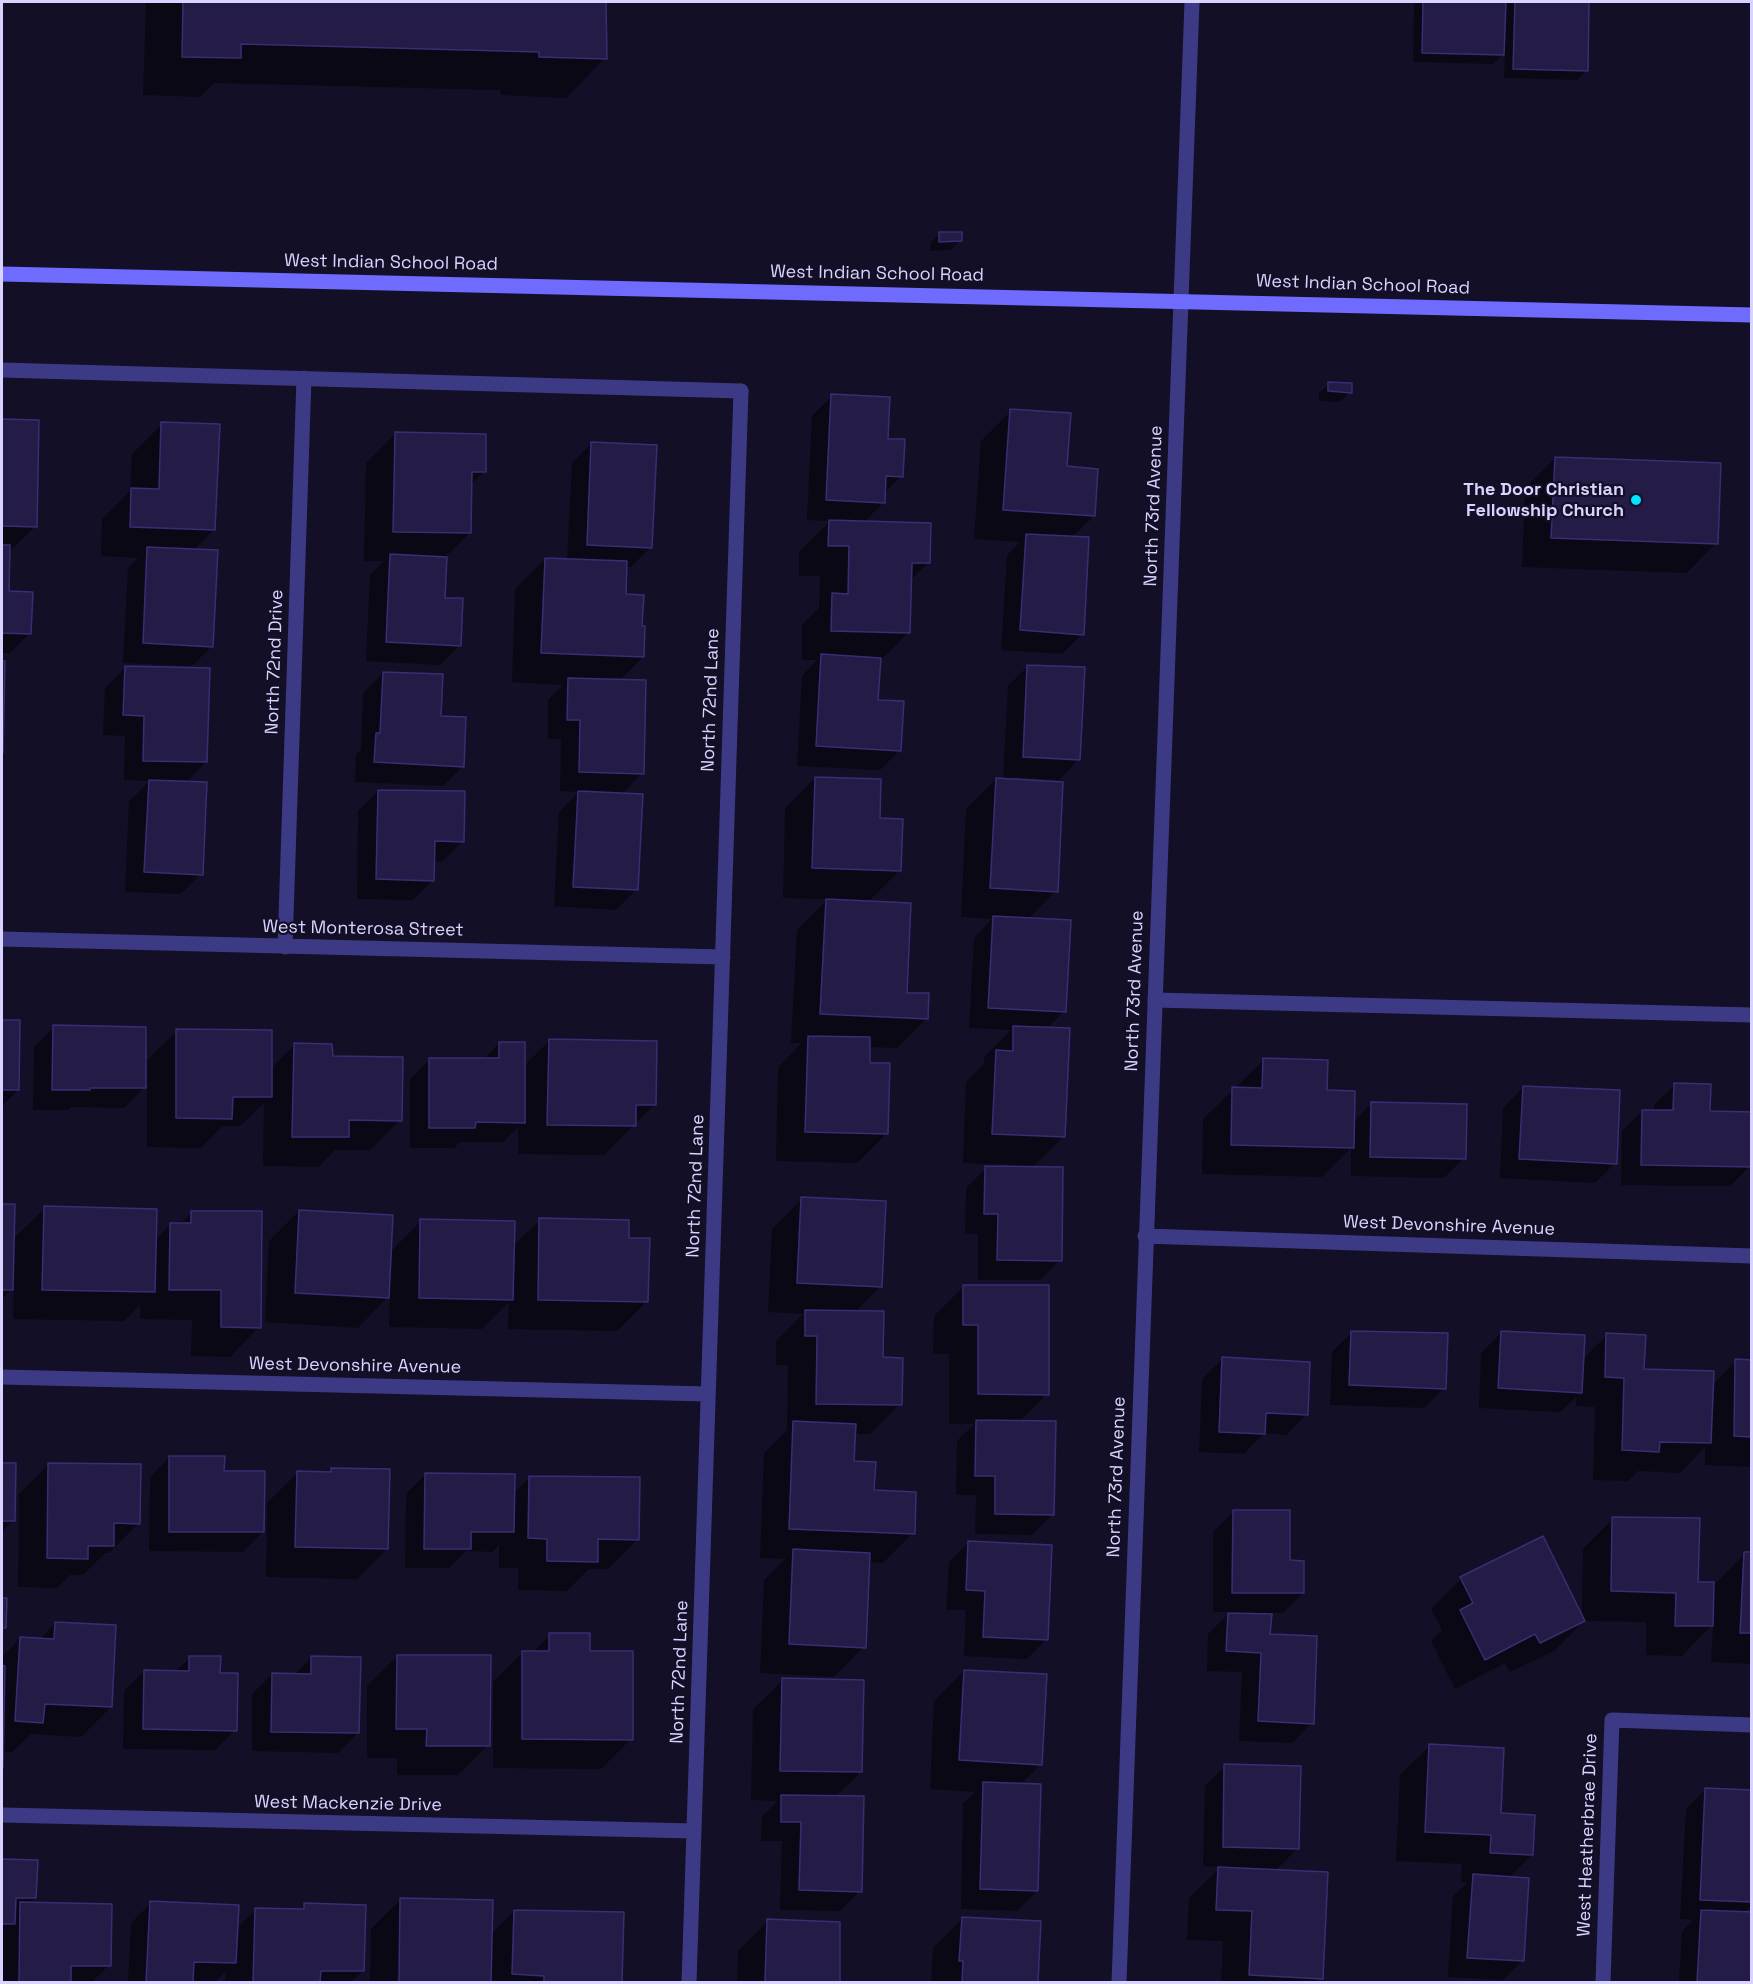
<!DOCTYPE html>
<html>
<head>
<meta charset="utf-8">
<style>
	body { margin:0 }
	#map { position:relative; width:1753px; height:1984px; overflow:hidden; background:#130f26; font-family:"Space Grotesk",sans-serif }
	canvas { display:block }
	.frame { position:absolute; inset:0; border:3px solid #d9d4ff; pointer-events:none }
</style>
</head>
<body>
<div id="map">
<canvas width="1753" height="1984"></canvas>
<div class="frame"></div>
</div>
<script>
const c = document.querySelector('canvas').getContext('2d');
c.lineJoin = 'round';
function paint(path, color) {
  c.fillStyle = color;
  c.fill(path, 'evenodd');
}
function poly(rows) {
  const path = new Path2D();
  for (const r of rows) {
    path.moveTo(r[0], r[1]);
    for (let i = 2; i < r.length; i += 2) path.lineTo(r[i], r[i + 1]);
  }
  return path;
}
function trace(path, color, width, dash) {
  c.strokeStyle = color;
  c.lineWidth = width;
  c.lineCap = dash ? 'butt' : 'round';
  c.setLineDash(dash || []);
  c.stroke(path);
}
function drawText(font, color, halo, rows, align = 'center') {
  c.font = font + ' "Space Grotesk",sans-serif';
  c.lineWidth = 4.5;
  c.setLineDash([]);
  c.textBaseline = 'middle';
  c.strokeStyle = halo;
  c.fillStyle = color;
  for (const [text, x, y, turn = 0] of rows) {
    c.save();
    c.translate(x, y);
    c.rotate((+turn || 0) * Math.PI / 180);
    c.textAlign = isNaN(turn) ? turn : align;
    if (halo) c.strokeText(text, 0, 0);
    c.fillText(text, 0, 0);
    c.restore();
  }
}
const shadow = poly([
	[146,2,604,2,605,58,566,98,501,95,500,90,214,83,200,97,143,95],
	[1414,2,1587,2,1586,70,1577,80,1504,78,1505,52,1493,64,1413,62],
	[939,234,960,240,951,250,930,251,930,243],
	[1329,384,1350,392,1340,402,1319,401,1319,393],
	[832,396,886,440,901,476,884,494,884,502,863,523,929,562,910,581,909,632,879,662,877,702,900,750,880,770,797,766,802,676,817,660,802,660,802,625,819,608,820,576,799,576,799,552,830,521,807,520,812,416],
	[1011,411,1065,468,1094,516,1071,538,1082,634,1062,654,1001,650,1007,555,1020,542,974,539,981,441],
	[2,420,38,421,36,526,8,553,7,593,30,633,10,653,2,653,2,634,12,635,12,632,2,631],
	[162,424,214,530,193,550,212,646,192,666,123,663,128,568,138,558,101,556,102,519,130,491,132,454],
	[396,433,484,472,470,485,470,533,445,557,443,599,460,645,440,665,366,661,370,575,384,561,364,561,366,463],
	[592,443,651,547,631,567,625,567,624,595,641,627,643,657,619,681,642,773,621,795,636,890,616,910,554,906,559,812,579,792,560,791,561,739,548,739,548,700,563,685,512,682,515,589,545,559,567,560,572,463],
	[1555,458,1716,543,1687,573,1522,567,1525,488],
	[2,663,3,663,2,752],
	[1028,666,1079,759,1059,780,1013,777,1013,780,1056,891,1028,919,1064,1011,1047,1029,1064,1136,1032,1168,1060,1260,1040,1280,978,1280,978,1234,965,1233,966,1188,986,1168,1012,1168,1012,1165,963,1163,966,1082,984,1064,984,1057,1011,1030,969,1028,974,938,992,919,961,917,966,809,996,779,1003,780,1008,686],
	[125,668,206,762,185,783,201,874,181,894,125,892,129,801,150,781,124,780,125,736,103,735,105,688],
	[383,673,439,718,463,766,443,786,355,782,356,754,361,750,363,693],
	[815,778,879,819,900,870,868,902,906,994,927,1018,897,1048,869,1047,868,1064,887,1133,857,1163,776,1161,778,1067,802,1043,791,1043,797,930,828,899,783,898,785,808],
	[378,791,462,842,442,862,433,861,433,880,413,900,357,899,358,811],
	[2,1021,19,1022,18,1090,2,1106],
	[54,1027,144,1063,177,1031,271,1069,294,1045,331,1057,400,1120,370,1150,335,1150,318,1167,263,1166,264,1103,240,1126,222,1126,201,1148,147,1147,147,1085,124,1108,71,1107,68,1110,33,1110,34,1047],
	[549,1041,654,1105,604,1155,518,1154,518,1127,503,1142,460,1142,454,1148,410,1148,410,1080,430,1059,483,1060,499,1043,524,1066],
	[1264,1060,1326,1091,1353,1122,1372,1103,1464,1158,1444,1178,1351,1176,1351,1148,1322,1177,1202,1174,1203,1119],
	[1675,1085,1709,1112,1750,1166,1730,1186,1621,1185,1622,1131,1642,1111,1654,1111,1654,1105],
	[1523,1088,1615,1163,1595,1183,1500,1178,1503,1108],
	[802,1199,881,1286,855,1312,882,1358,900,1404,870,1434,854,1434,853,1462,873,1492,913,1533,883,1563,868,1562,864,1647,834,1677,760,1673,764,1580,785,1559,760,1558,764,1453,787,1430,788,1365,776,1365,776,1341,803,1314,768,1312,772,1229],
	[2,1206,13,1206,12,1240,45,1208,155,1240,171,1224,180,1224,192,1212,259,1327,230,1357,191,1356,192,1320,140,1319,140,1305,124,1321,13,1319,14,1287,2,1299],
	[299,1211,390,1252,421,1221,513,1246,540,1220,627,1239,647,1301,617,1331,508,1329,509,1302,482,1329,389,1327,390,1295,358,1328,265,1322,269,1241],
	[964,1286,1047,1394,1019,1422,1052,1515,1032,1535,975,1534,976,1495,956,1495,957,1441,974,1424,949,1424,949,1354,933,1354,934,1316],
	[1352,1332,1444,1388,1424,1408,1330,1405,1332,1352],
	[1501,1333,1582,1360,1607,1335,1643,1370,1712,1385,1736,1361,1752,1361,1752,1467,1705,1465,1705,1447,1680,1473,1638,1471,1628,1481,1593,1480,1595,1407,1576,1406,1576,1397,1560,1412,1479,1408,1481,1353],
	[1222,1359,1306,1415,1286,1435,1264,1433,1244,1454,1199,1452,1202,1379],
	[170,1457,222,1472,263,1532,243,1552,149,1551,150,1477],
	[2,1464,14,1464,13,1520,2,1532],
	[49,1464,139,1523,109,1553,105,1553,83,1575,70,1575,57,1588,18,1587,19,1494],
	[332,1469,387,1549,357,1579,266,1577,267,1503,297,1473,328,1473],
	[426,1474,513,1494,529,1478,638,1539,608,1569,589,1569,567,1591,518,1590,518,1568,499,1568,499,1545,492,1552,466,1551,449,1568,405,1568,406,1494],
	[1233,1512,1288,1562,1303,1593,1283,1613,1261,1613,1269,1636,1312,1723,1292,1743,1239,1741,1242,1672,1207,1671,1208,1634,1230,1612,1213,1612,1213,1532],
	[1613,1519,1697,1583,1715,1584,1745,1554,1752,1554,1752,1664,1711,1662,1713,1624,1682,1656,1646,1655,1646,1622,1584,1621,1554,1651,1510,1672,1505,1663,1455,1689,1431,1641,1442,1630,1431,1609,1461,1579,1582,1618,1583,1549],
	[969,1542,1047,1639,1027,1659,964,1656,966,1610,946,1610,949,1562],
	[55,1623,111,1707,81,1737,31,1734,12,1752,2,1752,2,1755,2,1657,20,1638,40,1639],
	[550,1635,588,1653,631,1739,601,1769,493,1768,493,1682,523,1652,532,1653],
	[397,1656,488,1745,458,1775,397,1775,397,1758,367,1758,367,1686],
	[312,1657,358,1733,338,1753,252,1751,252,1694,272,1674,294,1675],
	[190,1658,219,1675,235,1730,215,1750,123,1749,124,1691,144,1671,175,1672],
	[964,1671,1041,1764,1020,1785,1037,1891,1017,1911,961,1909,963,1803,975,1792,930,1789,934,1701],
	[783,1680,861,1772,835,1797,860,1891,840,1911,780,1910,782,1841,761,1841,762,1816,778,1801,751,1800,753,1709],
	[1430,1746,1499,1815,1532,1855,1508,1878,1523,1960,1503,1980,1448,1977,1453,1896,1467,1883,1461,1882,1462,1864,1396,1861,1400,1775],
	[1225,1766,1298,1848,1275,1871,1321,1978,1317,1982,1221,1982,1223,1941,1187,1940,1189,1898,1221,1867,1203,1866,1205,1786],
	[1706,1789,1752,1791,1752,1905,1743,1913,1752,1914,1752,1982,1679,1982,1682,1931,1693,1920,1680,1919,1686,1809],
	[2,1861,36,1861,35,1898,29,1904,109,1965,92,1982,2,1982],
	[401,1899,490,1935,514,1911,622,1914,621,1982,370,1982,371,1929],
	[151,1903,236,1929,255,1910,299,1910,305,1905,363,1971,351,1982,225,1982,225,1972,215,1982,128,1982,131,1923],
	[963,1918,1040,1923,1036,1982,931,1982,933,1948],
	[768,1921,838,1924,838,1982,737,1982,738,1951]
]);
const building = poly([
	[183,2,606,2,607,59,539,57,539,52,241,44,241,58,182,57,183,2],
	[1423,2,1506,2,1504,55,1422,53,1423,2],
	[1515,2,1589,2,1588,71,1513,69,1515,2],
	[939,232,962,232,962,241,939,242,939,232],
	[1328,382,1352,383,1352,393,1328,391,1328,382],
	[831,394,890,397,888,439,905,439,903,477,886,476,885,503,826,500,831,394],
	[1010,409,1071,413,1067,466,1098,469,1095,516,1003,510,1010,409],
	[2,419,39,420,37,527,2,526,2,419],
	[161,422,220,424,215,530,130,527,131,488,159,489,161,422],
	[395,432,486,434,486,472,472,472,471,533,393,532,395,432],
	[591,442,657,445,652,548,587,545,591,442],
	[1555,457,1721,463,1718,544,1551,538,1555,457],
	[829,520,931,523,930,563,912,563,910,633,831,631,832,593,848,594,849,546,828,546,829,520],
	[1026,534,1089,537,1084,635,1020,630,1026,534],
	[2,545,10,545,9,591,33,592,31,634,2,633,2,545],
	[147,547,218,550,213,647,143,643,147,547],
	[390,554,447,557,445,598,463,598,461,646,386,642,390,554],
	[545,558,627,561,626,594,644,595,642,626,645,626,644,657,541,653,545,558],
	[821,654,881,658,878,700,904,701,901,751,816,746,821,654],
	[2,661,5,661,3,753,2,753,2,661],
	[1027,665,1085,667,1080,760,1023,757,1027,665],
	[125,666,210,668,207,762,143,761,144,716,123,715,125,666],
	[383,672,443,674,441,716,466,717,464,767,374,762,376,733,380,733,383,672],
	[568,678,646,680,644,774,579,772,580,720,567,720,568,678],
	[815,777,881,779,880,818,903,819,901,871,812,868,815,777],
	[996,778,1063,782,1058,892,990,888,996,778],
	[149,780,207,782,203,875,144,872,149,780],
	[378,790,465,791,464,842,435,841,434,881,376,879,378,790],
	[578,791,643,794,638,890,573,887,578,791],
	[826,899,911,903,907,993,929,993,928,1019,820,1014,826,899],
	[993,916,1071,920,1066,1012,988,1008,993,916],
	[2,1020,20,1020,19,1090,2,1090,2,1020],
	[53,1025,146,1027,146,1088,90,1088,90,1090,52,1090,53,1025],
	[1013,1026,1070,1028,1065,1137,992,1134,996,1050,1013,1051,1013,1026],
	[176,1029,272,1030,272,1097,233,1097,232,1119,176,1118,176,1029],
	[808,1036,870,1037,870,1063,890,1063,888,1134,805,1132,808,1036],
	[549,1039,657,1041,656,1105,636,1105,636,1126,547,1125,549,1039],
	[499,1042,525,1042,525,1123,476,1122,475,1128,429,1128,429,1058,499,1058,499,1042],
	[294,1043,332,1044,333,1056,403,1057,402,1121,349,1120,349,1137,292,1137,294,1043],
	[1263,1058,1328,1060,1327,1090,1355,1091,1354,1148,1231,1145,1232,1087,1262,1088,1263,1058],
	[1674,1083,1711,1084,1710,1111,1752,1112,1752,1167,1641,1165,1642,1110,1673,1110,1674,1083],
	[1523,1086,1620,1090,1617,1164,1519,1159,1523,1086],
	[1371,1102,1467,1104,1466,1159,1370,1157,1371,1102],
	[985,1166,1063,1167,1062,1261,997,1260,998,1214,984,1214,985,1166],
	[801,1197,886,1201,882,1287,797,1283,801,1197],
	[2,1204,15,1204,13,1290,2,1290,2,1204],
	[44,1206,157,1209,155,1292,42,1290,44,1206],
	[299,1210,393,1215,389,1298,295,1293,299,1210],
	[191,1211,262,1211,261,1328,221,1327,221,1290,169,1290,170,1223,191,1223,191,1211],
	[539,1218,629,1220,629,1238,650,1238,648,1302,538,1300,539,1218],
	[420,1219,515,1221,513,1300,419,1298,420,1219],
	[963,1285,1049,1285,1049,1395,978,1394,978,1325,963,1325,963,1285],
	[805,1310,884,1311,883,1357,903,1358,902,1405,816,1404,817,1336,805,1336,805,1310],
	[1351,1331,1448,1333,1446,1389,1349,1385,1351,1331],
	[1501,1331,1585,1335,1582,1393,1498,1388,1501,1331],
	[1606,1333,1646,1335,1644,1369,1714,1371,1711,1443,1660,1442,1659,1452,1622,1450,1624,1378,1605,1377,1606,1333],
	[1222,1357,1310,1362,1308,1415,1266,1413,1265,1434,1219,1432,1222,1357],
	[1735,1359,1752,1360,1752,1437,1734,1436,1735,1359],
	[976,1420,1056,1421,1054,1515,995,1514,995,1476,975,1476,976,1420],
	[793,1421,856,1424,854,1461,876,1462,874,1490,916,1492,915,1534,789,1529,793,1421],
	[169,1456,225,1456,224,1471,265,1471,264,1532,169,1532,169,1456],
	[2,1463,16,1463,15,1521,2,1521,2,1463],
	[48,1463,141,1464,140,1524,114,1523,114,1546,88,1546,88,1559,47,1558,48,1463],
	[331,1468,390,1469,388,1549,295,1547,297,1471,331,1472,331,1468],
	[425,1473,515,1474,514,1532,471,1532,471,1549,424,1549,425,1473],
	[529,1476,640,1477,639,1540,598,1539,598,1562,547,1561,547,1539,528,1538,529,1476],
	[1233,1510,1290,1510,1290,1560,1304,1561,1304,1593,1232,1593,1233,1510],
	[1612,1517,1700,1518,1698,1582,1714,1582,1713,1626,1675,1626,1676,1593,1611,1591,1612,1517],
	[1543,1536,1585,1621,1540,1643,1535,1634,1485,1660,1460,1610,1473,1603,1460,1577,1543,1536],
	[968,1541,1052,1545,1048,1640,983,1637,985,1591,966,1590,968,1541],
	[793,1549,870,1553,866,1648,789,1644,793,1549],
	[1744,1552,1752,1552,1752,1633,1740,1633,1744,1552],
	[2,1598,7,1598,6,1628,2,1628,2,1598],
	[1228,1613,1272,1614,1270,1634,1317,1636,1314,1724,1258,1721,1261,1653,1226,1651,1228,1613],
	[55,1622,116,1625,112,1707,45,1704,43,1723,15,1721,20,1637,54,1639,55,1622],
	[549,1633,590,1633,590,1651,633,1651,633,1740,522,1739,522,1651,549,1651,549,1633],
	[397,1655,491,1655,490,1746,426,1746,427,1729,396,1729,397,1655],
	[189,1656,221,1656,220,1673,238,1673,237,1731,143,1729,144,1670,189,1671,189,1656],
	[311,1656,361,1657,359,1733,271,1732,272,1673,311,1674,311,1656],
	[2,1665,5,1666,3,1768,2,1768,2,1665],
	[964,1670,1047,1674,1042,1765,959,1760,964,1670],
	[782,1678,864,1680,862,1772,780,1771,782,1678],
	[1429,1744,1504,1748,1501,1813,1535,1815,1533,1855,1490,1853,1491,1835,1425,1832,1429,1744],
	[1224,1764,1301,1766,1299,1849,1223,1847,1224,1764],
	[983,1782,1041,1784,1038,1891,980,1889,983,1782],
	[1705,1788,1752,1790,1752,1902,1700,1900,1705,1788],
	[781,1795,864,1796,862,1892,799,1890,801,1822,781,1822,781,1795],
	[2,1859,38,1860,36,1898,16,1898,15,1924,2,1924,2,1859],
	[1218,1867,1328,1872,1323,1979,1249,1975,1252,1911,1216,1910,1218,1867],
	[1473,1874,1529,1878,1524,1961,1467,1958,1473,1874],
	[400,1898,493,1900,491,1982,399,1982,400,1898],
	[150,1901,239,1905,236,1963,194,1962,193,1982,146,1982,150,1901],
	[20,1902,112,1904,111,1966,71,1966,71,1982,19,1982,20,1902],
	[304,1903,366,1905,364,1971,321,1971,320,1982,253,1982,255,1908,304,1909,304,1903],
	[514,1910,624,1912,622,1982,544,1982,544,1976,512,1974,514,1910],
	[1701,1910,1752,1912,1752,1982,1697,1982,1701,1910],
	[962,1917,1041,1921,1038,1982,962,1982,963,1961,959,1961,962,1917],
	[767,1919,840,1922,840,1982,765,1982,767,1919]
]);
const service = poly([
	[2,370,741,391],
	[1155,1000,1752,1015]
]);
const minor = poly([
	[2,939,723,957],
	[285,947,304,378],
	[1145,1236,1752,1256],
	[2,1377,708,1394],
	[2,1815,694,1831],
	[689,1982,741,391],
	[1119,1982,1192,2],
	[1603,1982,1612,1720,1752,1725]
]);
const secondary = poly([
	[2,274,1752,315]
]);
const markers = [
	[1636,500,6,"#00e5ff"]
];
const streetNames = [
	["West Indian School Road",391,263,1],
	["West Indian School Road",877,274,1],
	["West Indian School Road",1363,285,2],
	["North 73rd Avenue",1154,506,-88],
	["North 72nd Drive",275,662,-88],
	["North 72nd Lane",711,700,-88],
	["West Monterosa Street",363,929,1],
	["North 73rd Avenue",1135,991,-88],
	["North 72nd Lane",696,1186,-88],
	["West Devonshire Avenue",1449,1226,2],
	["West Devonshire Avenue",355,1366,1],
	["North 73rd Avenue",1117,1477,-88],
	["North 72nd Lane",680,1672,-88],
	["West Mackenzie Drive",348,1804,1],
	["West Heatherbrae Drive",1588,1835,-88]
];
const poiNames = [
	["The Door Christian",1624,490],
	["Fellowship Church",1624,511]
];
paint(shadow, '#0007');
paint(building, '#241b47');
trace(building, '#3b2d73', 1.5);
trace(service, '#3d3a85', 15);
trace(minor, '#3d3a85', 15);
trace(secondary, '#6f6bff', 15);
for (const [x, y, r, color] of markers) {
  const dot = new Path2D();
  dot.arc(x, y, r, 0, 2 * Math.PI);
  c.fillStyle = color;
  c.fill(dot);
  trace(dot, '#130f26', 2);
}
drawText('18px', '#d9d4ff', '#130f26', streetNames);
drawText('bold 18px', '#d9d4ff', '#130f26', poiNames, 'right');
</script>
</body>
</html>
